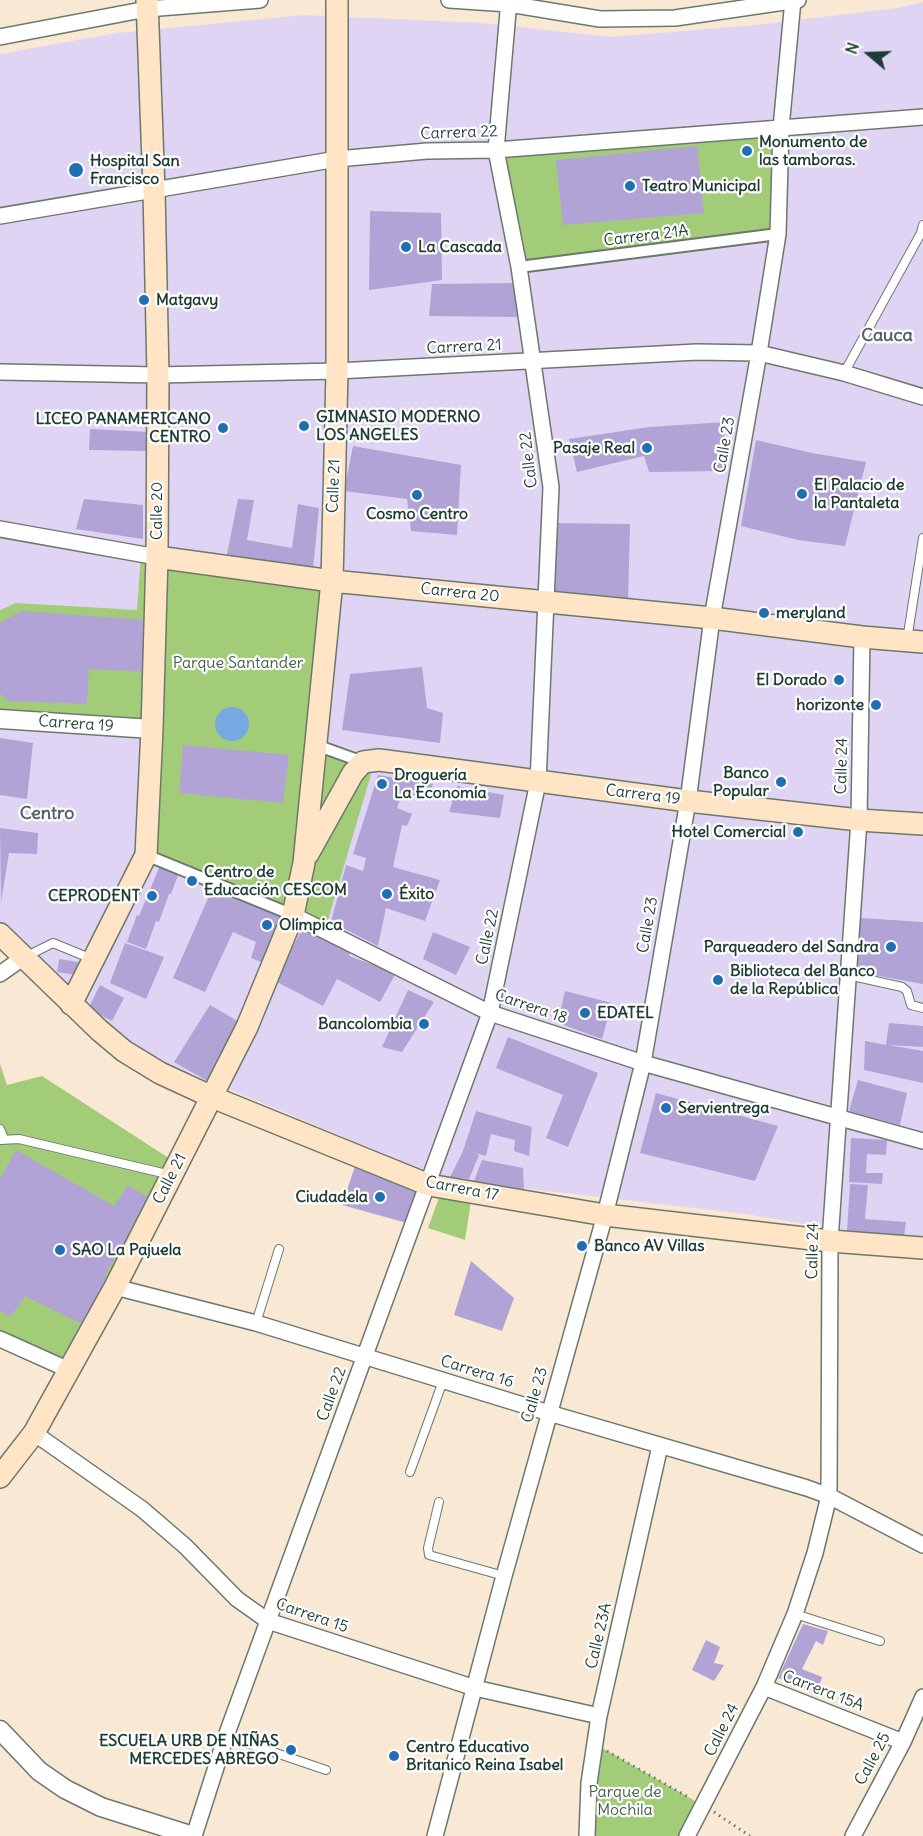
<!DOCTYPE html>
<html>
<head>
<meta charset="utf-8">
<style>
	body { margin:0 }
	#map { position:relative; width:923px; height:1836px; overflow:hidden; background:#f8e8d4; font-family:Delius,sans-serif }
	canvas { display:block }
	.north { position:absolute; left:839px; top:24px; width:60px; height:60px; -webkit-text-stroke:4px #fff; paint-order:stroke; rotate:289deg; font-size:16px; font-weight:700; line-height:24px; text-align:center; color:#1f3d34 }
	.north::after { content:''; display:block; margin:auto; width:21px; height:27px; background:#1f3d34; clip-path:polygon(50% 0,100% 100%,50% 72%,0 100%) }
</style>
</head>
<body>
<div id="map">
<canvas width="923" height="1836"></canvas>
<div class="north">N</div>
</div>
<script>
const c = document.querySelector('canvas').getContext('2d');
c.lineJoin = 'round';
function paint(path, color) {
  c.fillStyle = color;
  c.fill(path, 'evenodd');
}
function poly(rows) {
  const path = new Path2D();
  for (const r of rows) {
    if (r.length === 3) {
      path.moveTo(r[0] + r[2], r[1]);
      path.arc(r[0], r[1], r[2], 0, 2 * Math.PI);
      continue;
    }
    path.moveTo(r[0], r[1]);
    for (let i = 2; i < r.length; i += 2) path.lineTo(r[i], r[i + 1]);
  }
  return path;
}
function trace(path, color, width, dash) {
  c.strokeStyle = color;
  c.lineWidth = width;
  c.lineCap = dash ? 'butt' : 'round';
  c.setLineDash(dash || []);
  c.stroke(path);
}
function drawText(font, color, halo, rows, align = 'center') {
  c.font = font + ' Delius,sans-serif';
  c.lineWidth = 4.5;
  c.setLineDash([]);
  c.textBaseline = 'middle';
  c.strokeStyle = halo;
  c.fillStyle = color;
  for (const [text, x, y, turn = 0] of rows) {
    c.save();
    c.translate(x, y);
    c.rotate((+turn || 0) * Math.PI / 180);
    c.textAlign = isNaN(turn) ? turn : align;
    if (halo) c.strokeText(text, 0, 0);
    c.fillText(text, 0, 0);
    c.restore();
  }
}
const built = poly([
	[923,2,923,1243,890,1239,746,1214,444,1179,138,1051,0,927,0,54,117,33,304,15,482,23,611,37,756,25,897,8]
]);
const green = poly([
	[781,128,778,234,519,267,496,150],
	[141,554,332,581,316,745,375,761,325,930,146,855,150,729,0,719,0,610,16,603,137,610],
	[0,1064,7,1085,42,1076,178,1164,69,1370,0,1339],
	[440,1195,471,1201,465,1240,428,1228],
	[595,1744,704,1806,687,1836,588,1836]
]);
const water = poly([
	[232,724,17]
]);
const building = poly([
	[697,146,704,213,563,225,556,160],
	[370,211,441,213,442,280,369,290],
	[516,283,517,317,429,316,432,284],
	[725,422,723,471,649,472,644,456,577,472,569,439,649,427],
	[90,429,149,432,146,451,89,450],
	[756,440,812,453,866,462,845,546,798,540,741,526],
	[353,446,461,465,457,535,411,531,407,499,344,491],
	[84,499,143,505,143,539,76,529],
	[238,499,254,500,247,540,292,548,298,504,319,508,313,570,226,559],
	[556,523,630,524,628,603,554,601],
	[21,611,149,620,148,672,89,669,87,704,7,701,0,693,0,623],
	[422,667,427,708,443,713,440,743,342,730,350,674],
	[0,738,33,743,27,799,0,795],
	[183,745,289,755,283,803,179,793],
	[378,775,433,784,429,797,402,794,397,808,412,814,407,826,402,825,393,867,440,880,425,921,386,908,378,946,331,922,346,865,363,871,366,858,353,854],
	[457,786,504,795,500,818,449,812],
	[0,828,38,833,37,854,9,853,1,902],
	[161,863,180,870,171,894,169,894,159,922,156,921,146,949,127,942,137,915,139,916],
	[213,887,284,918,266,964,251,958,256,942,233,932,205,992,173,978],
	[861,918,923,922,923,984,857,972],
	[303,927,350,953,349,956,396,973,380,1002,337,979,323,1006,275,981],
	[433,932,470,947,456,975,423,959],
	[125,943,164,957,146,999,110,983],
	[59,959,78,962,76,975,57,972],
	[100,985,124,998,112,1021,88,1009],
	[408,990,434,1002,402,1052,382,1047],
	[565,991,612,1003,602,1039,558,1023],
	[210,1005,241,1023,209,1082,174,1062],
	[889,1023,923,1026,923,1047,888,1045,923,1051,923,1083,864,1070,865,1041,886,1045],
	[508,1037,598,1073,568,1147,546,1138,563,1095,496,1068],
	[858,1080,907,1093,900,1125,849,1111],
	[656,1093,778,1126,755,1181,640,1153],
	[476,1111,532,1127,529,1156,514,1151,515,1140,491,1134,486,1156,472,1152,479,1155,469,1179,450,1177,463,1151],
	[851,1138,887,1140,886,1155,867,1154,866,1173,883,1173,882,1184,849,1182],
	[16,1150,114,1206,128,1185,148,1197,135,1225,105,1275,107,1292,84,1325,25,1296,10,1317,0,1311,0,1179],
	[482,1160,523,1168,524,1189,474,1181],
	[355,1166,419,1188,407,1223,342,1205],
	[850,1184,868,1185,865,1219,906,1222,904,1236,847,1231],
	[471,1261,514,1298,502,1331,454,1315],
	[803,1624,828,1631,823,1645,816,1641,802,1669,822,1677,817,1693,778,1678],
	[706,1640,720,1647,714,1663,724,1665,714,1681,692,1670]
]);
const path = poly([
	[607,1751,690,1798],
	[714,1812,750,1836]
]);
const service = poly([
	[844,373,921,233,923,225],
	[907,640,923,538],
	[27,956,53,943,92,959],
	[848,975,902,987,907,991,911,1005,923,1008],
	[0,1129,4,1139],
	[0,1140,19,1139,171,1175],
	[256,1323,279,1249],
	[410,1472,443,1381],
	[439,1502,428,1548,429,1555,504,1576],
	[795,1614,880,1641],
	[226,1736,326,1770]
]);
const pedestrian = poly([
	[519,267,778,234],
	[316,745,363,762],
	[146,855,293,915]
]);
const minor = poly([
	[449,0,509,4,600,19,675,18,798,0],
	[0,37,147,9,260,0],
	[0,216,337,159,427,151,496,150,923,117],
	[0,372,158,375,337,371,697,352,759,353,844,373,923,397],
	[0,529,157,557],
	[293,915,490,1013,643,1063,923,1141],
	[0,974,24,957],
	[115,1287,256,1323,549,1413,807,1488,829,1496,923,1545],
	[0,1339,69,1370],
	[34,1433,142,1509,185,1546,237,1599,268,1621,475,1688,599,1716],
	[764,1687,903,1742],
	[194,1836,226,1736,490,1013,538,782,551,487,519,267,496,150,509,0],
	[435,1836,504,1576,605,1215,643,1063,688,801,712,618,759,353,778,234,781,128,793,0],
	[587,1836,589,1783,599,1716,660,1446],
	[687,1836,764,1687,795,1614,815,1553,829,1496,830,1241,859,820,862,637],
	[853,1836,903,1742,923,1697]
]);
const tertiary = poly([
	[0,719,152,729],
	[0,1730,39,1771,65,1789,101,1807,193,1836]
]);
const secondary = poly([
	[157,557,332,581,712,618,862,637,923,642],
	[308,854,353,773,363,762,379,760,688,801,859,820,923,824],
	[0,934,99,1030,124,1051,160,1073,212,1097,429,1185,605,1215,830,1241,923,1248],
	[71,1004,146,855,152,729,157,557,158,375,154,190,147,0],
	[0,1477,34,1433,115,1287,247,1027,293,915,304,863,332,581,337,371,337,0]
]);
const markers = [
	[747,151,6,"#1f6fb2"],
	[76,170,8,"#1f6fb2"],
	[630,186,6,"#1f6fb2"],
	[406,247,6,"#1f6fb2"],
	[144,300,6,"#1f6fb2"],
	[304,426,6,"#1f6fb2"],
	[223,428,6,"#1f6fb2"],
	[647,448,6,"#1f6fb2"],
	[802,494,6,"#1f6fb2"],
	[417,495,6,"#1f6fb2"],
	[764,613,6,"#1f6fb2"],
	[839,680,6,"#1f6fb2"],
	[876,705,6,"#1f6fb2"],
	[781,782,6,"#1f6fb2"],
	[382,784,6,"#1f6fb2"],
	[798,832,6,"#1f6fb2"],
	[192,881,6,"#1f6fb2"],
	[387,894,6,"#1f6fb2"],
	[152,896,6,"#1f6fb2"],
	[267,925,6,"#1f6fb2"],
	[891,947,6,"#1f6fb2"],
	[718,980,6,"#1f6fb2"],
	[585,1013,6,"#1f6fb2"],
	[424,1024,6,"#1f6fb2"],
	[666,1108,6,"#1f6fb2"],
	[380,1197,6,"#1f6fb2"],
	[582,1246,6,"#1f6fb2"],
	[60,1250,6,"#1f6fb2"],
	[291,1750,6,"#1f6fb2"],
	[394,1756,6,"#1f6fb2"]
];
const streetNames = [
	["Carrera 22",459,133,-2],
	["Carrera 21A",646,236,-7],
	["Carrera 21",464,347,-3],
	["Calle 23",725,445,-80],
	["Calle 22",529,460,-97],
	["Calle 21",334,486,-88],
	["Calle 20",157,511,-90],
	["Carrera 20",460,593,6],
	["Carrera 19",76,724,4],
	["Calle 24",842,766,-89],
	["Carrera 19",643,795,7],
	["Calle 23",648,925,-80],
	["Calle 22",488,937,-78],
	["Carrera 18",531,1007,19],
	["Calle 21",170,1179,-63],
	["Carrera 17",462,1189,11],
	["Calle 24",813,1251,-89],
	["Carrera 16",477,1372,17],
	["Calle 22",332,1394,-70],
	["Calle 23",535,1395,-74],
	["Carrera 15",312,1616,19],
	["Calle 23A",599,1636,-77],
	["Carrera 15A",823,1691,21],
	["Calle 24",722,1730,-63],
	["Calle 25",873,1759,-62]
];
const poiNames = [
	["Monumento de",759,142],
	["las tamboras.",759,160],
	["Hospital San",90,161],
	["Francisco",90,179],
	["Teatro Municipal",642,186],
	["La Cascada",418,247],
	["Matgavy",156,300],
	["GIMNASIO MODERNO",316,417],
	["LOS ANGELES",316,435],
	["LICEO PANAMERICANO",211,419,"right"],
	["CENTRO",211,437,"right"],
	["Pasaje Real",635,448,"right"],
	["El Palacio de",814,485],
	["la Pantaleta",814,503],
	["Cosmo Centro",417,514,"center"],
	["meryland",776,613],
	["El Dorado",827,680,"right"],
	["horizonte",864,705,"right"],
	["Banco",769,773,"right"],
	["Popular",769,791,"right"],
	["Droguería",394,775],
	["La Economía",394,793],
	["Hotel Comercial",786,832,"right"],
	["Centro de",204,872],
	["Educación CESCOM",204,890],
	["Éxito",399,894],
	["CEPRODENT",140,896,"right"],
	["Olímpica",279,925],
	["Parqueadero del Sandra",879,947,"right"],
	["Biblioteca del Banco",730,971],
	["de la República",730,989],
	["EDATEL",597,1013],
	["Bancolombia",412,1024,"right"],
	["Servientrega",678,1108],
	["Ciudadela",368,1197,"right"],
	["Banco AV Villas",594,1246],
	["SAO La Pajuela",72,1250],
	["ESCUELA URB DE NIÑAS",279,1741,"right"],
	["MERCEDES ABREGO",279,1759,"right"],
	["Centro Educativo",406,1747],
	["Britanico Reina Isabel",406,1765]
];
const parkNames = [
	["Parque Santander",238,663],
	["Parque de",625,1792],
	["Mochila",625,1810]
];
const neighbourhoodNames = [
	["Cauca",887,336],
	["Centro",47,814]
];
paint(built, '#e0d4f4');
paint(green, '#a3cc78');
paint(water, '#76a8e2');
paint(building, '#b1a3d6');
trace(service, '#6b796c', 10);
trace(pedestrian, '#6b796c', 14);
trace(minor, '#6b796c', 18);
trace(tertiary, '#6b796c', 21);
trace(secondary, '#6b796c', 24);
trace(path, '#6b796c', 3, [1.5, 4.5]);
trace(service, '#fff', 8);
trace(pedestrian, '#fff', 10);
trace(minor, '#fff', 15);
trace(tertiary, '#fff', 18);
trace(secondary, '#ffe4c6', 21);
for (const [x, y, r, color] of markers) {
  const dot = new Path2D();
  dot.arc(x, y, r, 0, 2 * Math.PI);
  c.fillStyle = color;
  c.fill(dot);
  trace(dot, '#fff', 2);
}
drawText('16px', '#1f3d34', '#fff', streetNames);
drawText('bold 16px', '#1f3d34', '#fff', poiNames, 'left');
drawText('16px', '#406145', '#fff', parkNames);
drawText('bold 18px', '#52616d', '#fff', neighbourhoodNames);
</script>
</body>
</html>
